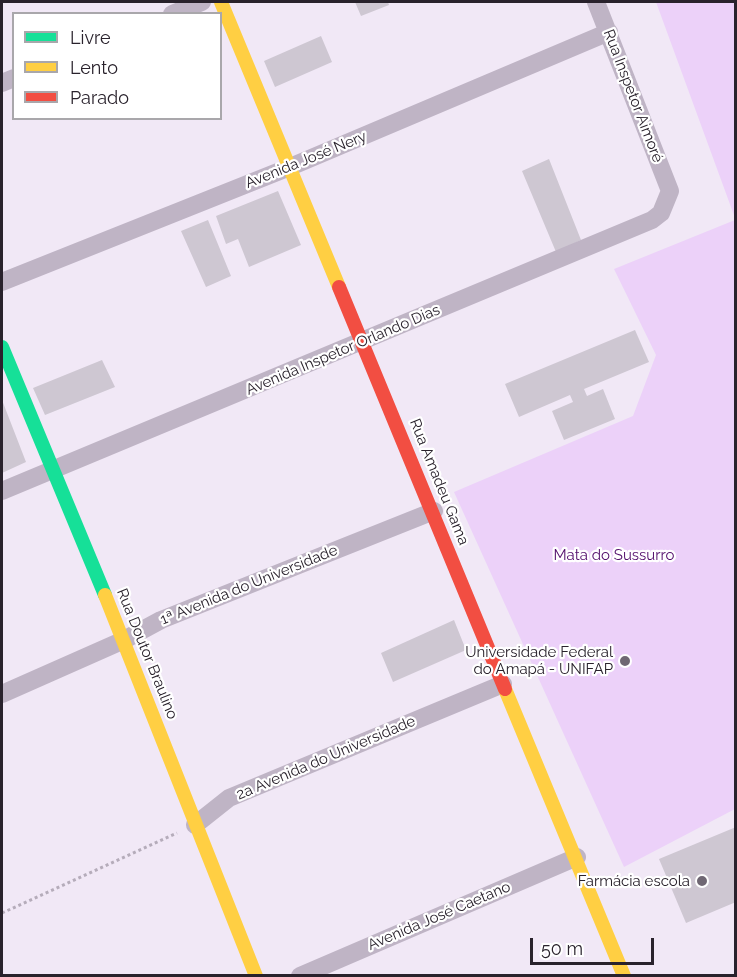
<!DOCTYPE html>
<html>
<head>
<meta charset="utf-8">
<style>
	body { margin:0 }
	#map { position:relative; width:737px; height:977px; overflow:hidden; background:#f1e8f6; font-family:Raleway,sans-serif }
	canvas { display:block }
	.frame { position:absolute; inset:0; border:3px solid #29222c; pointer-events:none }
	.legend { position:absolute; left:12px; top:12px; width:210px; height:108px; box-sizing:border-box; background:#fff; border:2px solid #a9a7ab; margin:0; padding:8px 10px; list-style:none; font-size:18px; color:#29222c }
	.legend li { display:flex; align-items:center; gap:12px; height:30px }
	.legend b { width:30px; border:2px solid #a9a7ab }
	.scale { position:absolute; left:530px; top:938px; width:124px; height:27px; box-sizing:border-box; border:3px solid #29222c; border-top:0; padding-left:8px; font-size:18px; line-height:21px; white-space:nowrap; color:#29222c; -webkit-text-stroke:4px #fff; paint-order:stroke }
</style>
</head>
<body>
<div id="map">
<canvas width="737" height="977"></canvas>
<div class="frame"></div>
<ul class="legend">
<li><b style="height:8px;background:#16e098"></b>Livre</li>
<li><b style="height:8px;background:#ffcf43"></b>Lento</li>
<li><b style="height:8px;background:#f24e42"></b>Parado</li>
</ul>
<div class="scale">50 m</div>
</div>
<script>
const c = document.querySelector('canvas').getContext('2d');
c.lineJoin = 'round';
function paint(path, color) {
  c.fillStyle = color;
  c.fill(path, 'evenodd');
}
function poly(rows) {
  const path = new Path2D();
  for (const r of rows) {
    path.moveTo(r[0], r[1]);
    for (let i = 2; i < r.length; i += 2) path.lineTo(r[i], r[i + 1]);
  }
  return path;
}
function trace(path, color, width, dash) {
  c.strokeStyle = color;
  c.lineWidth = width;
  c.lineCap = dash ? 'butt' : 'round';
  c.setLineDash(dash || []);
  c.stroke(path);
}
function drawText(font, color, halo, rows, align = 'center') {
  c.font = font + ' Raleway,sans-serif';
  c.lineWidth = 4.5;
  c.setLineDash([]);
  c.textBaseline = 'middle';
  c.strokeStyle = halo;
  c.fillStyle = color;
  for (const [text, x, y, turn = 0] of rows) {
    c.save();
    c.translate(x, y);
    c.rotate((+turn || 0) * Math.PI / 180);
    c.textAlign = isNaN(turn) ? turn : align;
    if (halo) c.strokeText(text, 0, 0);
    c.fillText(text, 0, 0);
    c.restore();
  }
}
const green = poly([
	[656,2,735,2,735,218],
	[735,220,735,809,624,867,454,492,633,416,656,355,614,269]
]);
const building = poly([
	[355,2,388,2,389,5,361,16],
	[321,36,332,62,275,87,264,61],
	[549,159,581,240,556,252,522,171],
	[278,191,301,245,249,267,238,239,226,244,216,216],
	[208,220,231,276,206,287,181,231],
	[635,330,649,362,584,389,587,396,603,389,615,419,564,440,552,411,573,402,570,395,519,417,505,384],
	[102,360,115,387,45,415,33,388],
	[2,400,26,462,2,473],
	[454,620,466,650,393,682,381,653],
	[736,827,736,902,686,923,659,859]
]);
const path = poly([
	[2,913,177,833]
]);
const street = poly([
	[172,14,202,2],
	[2,83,14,78],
	[2,282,290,167,609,32],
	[2,491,652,220,661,213,670,191,596,2],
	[2,694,124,640,161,620,434,511],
	[195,825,229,798,503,684],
	[300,976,577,857]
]);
const fast = poly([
	[2,347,105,595]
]);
const slow = poly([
	[221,2,339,287],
	[105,595,256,976],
	[505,689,624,976]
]);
const jam = poly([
	[339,287,505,689]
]);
const markers = [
	[625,661,6,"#6f6773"],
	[702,881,6,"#6f6773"]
];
const streetNames = [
	["Rua Inspetor Aimoré",633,96,69],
	["Avenida José Nery",306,160,-22],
	["Avenida Inspetor Orlando Dias",343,350,-23],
	["Rua Amadeu Gama",439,482,68],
	["1ª Avenida do Universidade",249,585,-22],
	["Rua Doutor Braulino",147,654,68],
	["2a Avenida do Universidade",326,758,-23],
	["Avenida José Caetano",439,916,-23]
];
const parkNames = [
	["Mata do Sussurro",614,555]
];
const poiNames = [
	["Universidade Federal",613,652],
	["do Amapá - UNIFAP",613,669],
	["Farmácia escola",690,881]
];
paint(green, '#ecd1f9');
paint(building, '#cec7d2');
trace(path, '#b5acba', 3, [3, 3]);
trace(street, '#bfb4c5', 18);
trace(fast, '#16e098', 14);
trace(slow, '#ffcf43', 14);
trace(jam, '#f24e42', 14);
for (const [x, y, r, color] of markers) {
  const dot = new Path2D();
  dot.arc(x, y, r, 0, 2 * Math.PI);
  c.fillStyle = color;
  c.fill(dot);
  trace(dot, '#fff', 2);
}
drawText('15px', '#29222c', '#fff', streetNames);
drawText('15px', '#520d6b', '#fff', parkNames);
drawText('15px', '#29222c', '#fff', poiNames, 'right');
</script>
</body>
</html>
